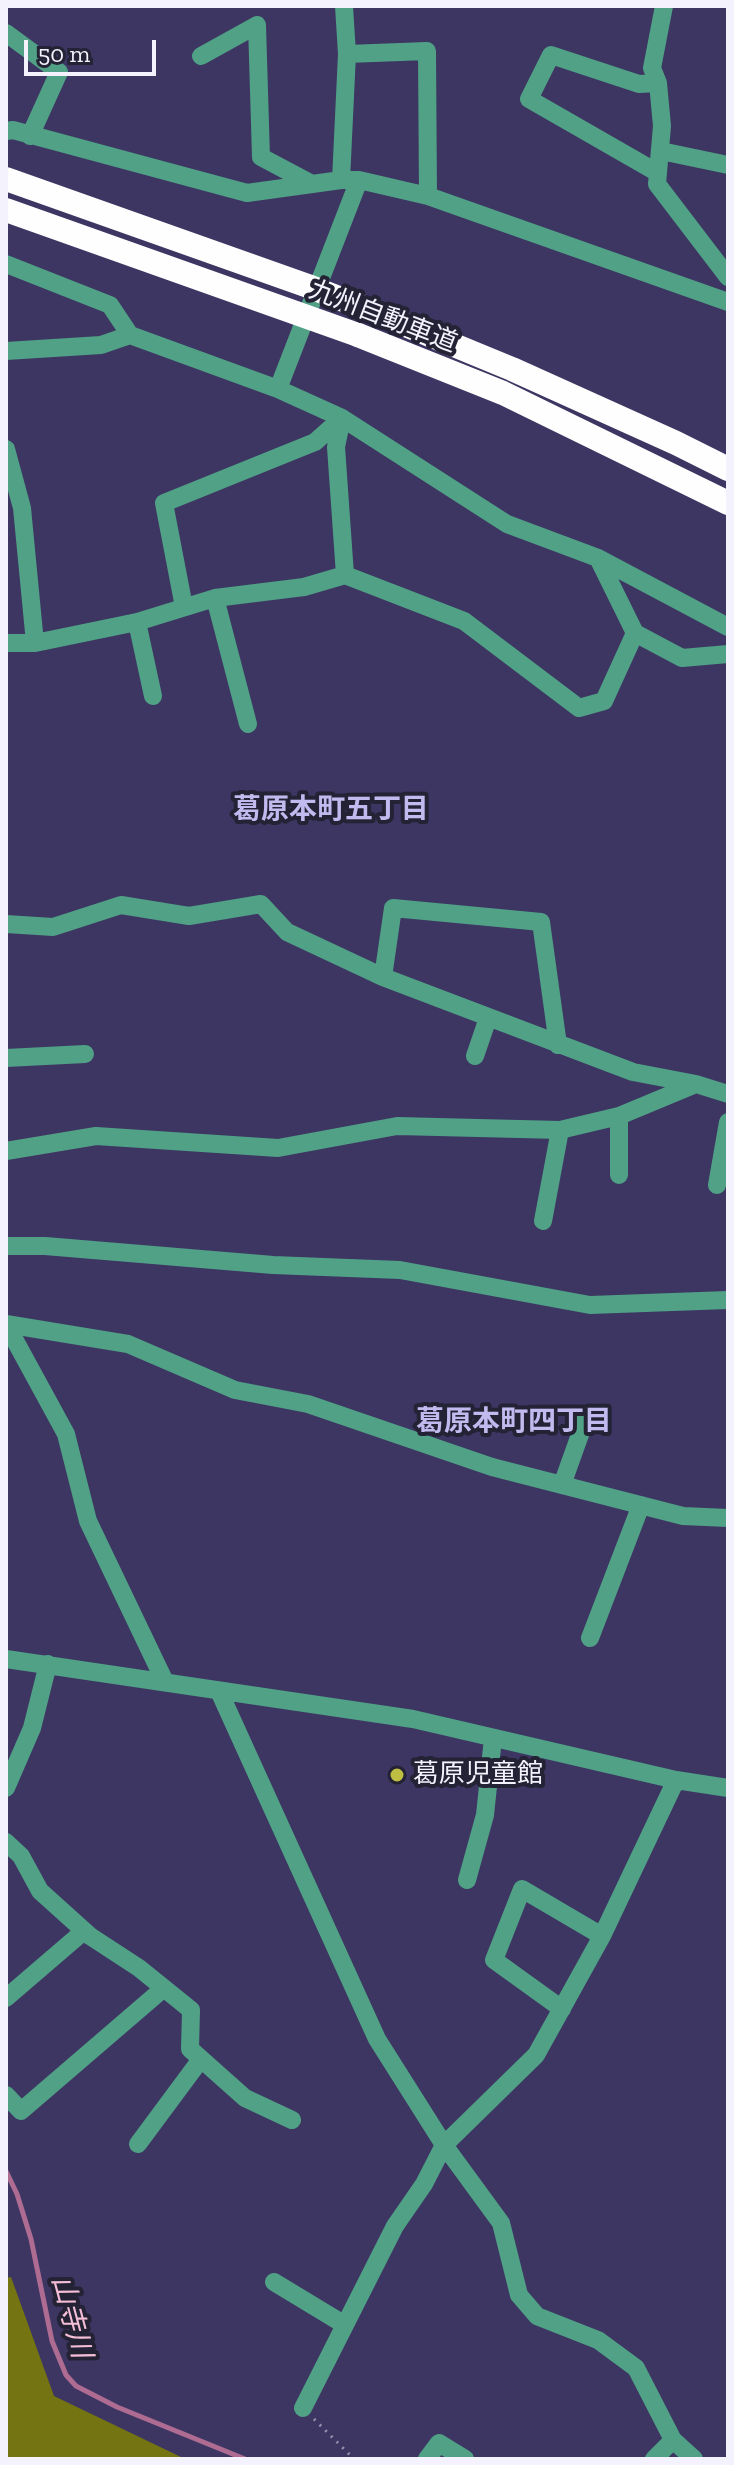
<!DOCTYPE html>
<html>
<head>
<meta charset="utf-8">
<style>
	body { margin:0 }
	#map { position:relative; width:734px; height:2465px; overflow:hidden; background:#3d3662; font-family:"Zilla Slab",serif }
	canvas { display:block }
	.frame { position:absolute; inset:0; border:8px solid #f3f2fd; pointer-events:none }
	.scale { position:absolute; left:24px; top:40px; width:132px; height:36px; box-sizing:border-box; border:4px solid #f3f2fd; border-top:0; padding-left:10px; font-size:24px; line-height:28px; white-space:nowrap; color:#f3f2fd; -webkit-text-stroke:6px #242235; paint-order:stroke }
</style>
</head>
<body>
<div id="map">
<canvas width="734" height="2465"></canvas>
<div class="frame"></div>
<div class="scale">50 m</div>
</div>
<script>
const c = document.querySelector('canvas').getContext('2d');
c.lineJoin = 'round';
function paint(path, color) {
  c.fillStyle = color;
  c.fill(path, 'evenodd');
}
function poly(rows) {
  const path = new Path2D();
  for (const r of rows) {
    path.moveTo(r[0], r[1]);
    for (let i = 2; i < r.length; i += 2) path.lineTo(r[i], r[i + 1]);
  }
  return path;
}
function trace(path, color, width, dash) {
  c.strokeStyle = color;
  c.lineWidth = width;
  c.lineCap = dash ? 'butt' : 'round';
  c.setLineDash(dash || []);
  c.stroke(path);
}
function drawText(font, color, halo, rows, align = 'center') {
  c.font = font + ' "Zilla Slab","Noto Sans JP",serif';
  c.lineWidth = 8;
  c.setLineDash([]);
  c.textBaseline = 'middle';
  c.strokeStyle = halo;
  c.fillStyle = color;
  for (const [text, x, y, turn = 0] of rows) {
    c.save();
    c.translate(x, y);
    c.rotate((+turn || 0) * Math.PI / 180);
    c.textAlign = isNaN(turn) ? turn : align;
    if (halo) c.strokeText(text, 0, 0);
    c.fillText(text, 0, 0);
    c.restore();
  }
}
const forest = poly([
	[11,2277,54,2396,181,2457,181,2459,6,2459,6,2278]
]);
const stream = poly([
	[6,2171,17,2194,31,2239,52,2341,66,2375,76,2386,117,2407,245,2459]
]);
const path = poly([
	[314,2419,354,2459]
]);
const minor = poly([
	[664,6,652,68,658,83,662,126,657,184,728,277],
	[6,33,59,72,30,136],
	[347,54,427,51,428,196],
	[201,56,257,25,261,157,312,184],
	[658,83,639,84,551,55,529,99,658,173],
	[6,131,13,130,247,193,341,180,359,180,428,196,728,302],
	[661,151,728,165],
	[341,180,347,54,344,6],
	[6,264,110,305,130,335,278,389,342,418,507,524,598,558,728,627],
	[6,351,101,345,130,335],
	[278,389,359,180],
	[342,418,336,447,345,575],
	[6,449,22,508,35,643],
	[598,558,635,633],
	[215,598,248,724],
	[184,607,164,503,315,442,342,418],
	[137,622,153,696],
	[6,643,35,643,137,622,215,598,304,587,345,575,464,621,579,708,604,701,635,633,682,658,728,654],
	[6,924,53,927,121,905,189,916,261,904,287,932,383,977,633,1072,696,1084,728,1094],
	[383,977,393,908,541,922,558,1045],
	[475,1056,488,1018],
	[6,1058,85,1054],
	[619,1116,619,1175],
	[6,1151,96,1136,278,1148,397,1126,560,1130,619,1116,696,1084],
	[717,1185,728,1122],
	[543,1221,560,1130],
	[6,1246,45,1246,273,1265,400,1270,590,1305,728,1300],
	[6,1324,128,1344,235,1390,308,1404,492,1467,683,1516,728,1518],
	[6,1324,66,1434,88,1521,165,1682],
	[562,1485,587,1415],
	[590,1638,641,1505],
	[6,1659,413,1719,676,1780,728,1788],
	[219,1691,377,2039,444,2145,501,2223,519,2295,537,2316,598,2340,636,2368,673,2440,694,2459],
	[6,1788,32,1728,48,1664],
	[6,1842,21,1856,40,1891,90,1936,139,1968,191,2010,190,2049,245,2098,292,2120],
	[467,1880,485,1815,493,1738],
	[6,1998,84,1931],
	[562,2009,494,1960,522,1889,602,1936],
	[6,2095,21,2111,164,1988],
	[138,2144,201,2059],
	[274,2282,345,2325],
	[303,2408,395,2226,424,2184,444,2145,536,2055,602,1936,676,1780],
	[427,2459,439,2443,465,2459],
	[654,2459,673,2440]
]);
const highway = poly([
	[364,308,512,369,676,443,728,469],
	[358,335,503,393,728,503]
]);
const highwayBridge = poly([
	[6,179,308,286,364,308],
	[6,210,358,335]
]);
const markers = [
	[397,1775,8,"#bebf42"]
];
const streetNames = [
	["九州自動車道",383,317,21]
];
const poiNames = [
	["葛原児童館",413,1775]
];
const neighbourhoodNames = [
	["葛原本町五丁目",331,810],
	["葛原本町四丁目",514,1422]
];
const waterNames = [
	["山寺川",71,2317,75]
];
paint(forest, '#747412');
trace(stream, '#ae6c93', 5);
trace(path, '#938fac', 3, [2, 6]);
trace(minor, '#50a186', 18);
trace(highway, '#fefefe', 24);
trace(highwayBridge, '#fefefe', 24);
for (const [x, y, r, color] of markers) {
  const dot = new Path2D();
  dot.arc(x, y, r, 0, 2 * Math.PI);
  c.fillStyle = color;
  c.fill(dot);
  trace(dot, '#242235', 3);
}
drawText('26px', '#f3f2fd', '#242235', streetNames);
drawText('26px', '#f3f2fd', '#242235', poiNames, 'left');
drawText('bold 28px', '#c0baef', '#242235', neighbourhoodNames);
drawText('italic 28px', '#f3bed6', '#242235', waterNames);
</script>
</body>
</html>
